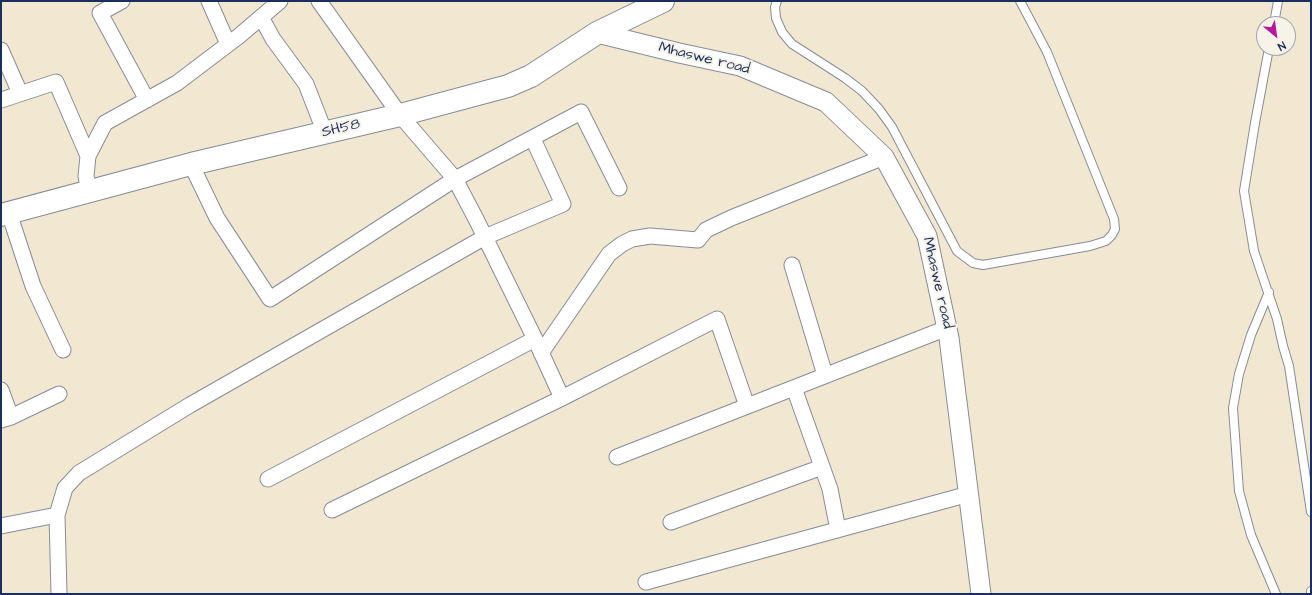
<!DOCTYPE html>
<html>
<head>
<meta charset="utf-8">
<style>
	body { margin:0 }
	#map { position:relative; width:1312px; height:595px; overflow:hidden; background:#f2e8d1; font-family:"Architects Daughter",sans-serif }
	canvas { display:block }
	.frame { position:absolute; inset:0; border:2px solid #1b2f5e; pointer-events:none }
	.north { position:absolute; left:1256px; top:16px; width:40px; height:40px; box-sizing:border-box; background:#f7f3e8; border:1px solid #9fa5b1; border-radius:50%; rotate:151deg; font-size:11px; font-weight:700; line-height:16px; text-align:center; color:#1b2f5e }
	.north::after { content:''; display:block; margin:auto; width:14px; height:18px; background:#b5179e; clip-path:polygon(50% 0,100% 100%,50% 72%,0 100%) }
</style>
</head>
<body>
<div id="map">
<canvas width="1312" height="595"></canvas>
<div class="frame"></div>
<div class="north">N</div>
</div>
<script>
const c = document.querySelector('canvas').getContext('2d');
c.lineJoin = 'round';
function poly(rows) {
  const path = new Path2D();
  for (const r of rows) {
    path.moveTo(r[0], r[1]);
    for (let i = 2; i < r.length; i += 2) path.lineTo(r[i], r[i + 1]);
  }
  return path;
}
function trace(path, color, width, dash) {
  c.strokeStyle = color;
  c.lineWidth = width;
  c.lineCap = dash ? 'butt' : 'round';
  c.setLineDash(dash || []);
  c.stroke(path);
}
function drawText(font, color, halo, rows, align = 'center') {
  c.font = font + ' "Architects Daughter",sans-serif';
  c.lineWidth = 4;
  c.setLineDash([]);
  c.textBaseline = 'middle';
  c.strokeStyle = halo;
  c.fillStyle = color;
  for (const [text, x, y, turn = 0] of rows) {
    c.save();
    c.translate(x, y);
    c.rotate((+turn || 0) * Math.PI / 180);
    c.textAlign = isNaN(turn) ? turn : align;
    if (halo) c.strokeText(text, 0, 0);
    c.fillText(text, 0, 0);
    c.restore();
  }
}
const service = poly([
	[777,1,775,7,776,18,782,32,792,44,845,78,862,91,879,109,892,127,957,251,973,263,983,265,1090,246,1106,241,1112,235,1115,229,1114,219,1047,52,1020,1],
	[1274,24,1278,1],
	[1269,48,1255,123,1244,191,1254,251,1277,319,1283,346,1289,366,1311,512],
	[1269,292,1251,335,1239,374,1233,408,1239,491,1251,535,1276,594],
	[1311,594,1311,591]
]);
const minor = poly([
	[122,1,100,13,147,100],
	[209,1,228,44],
	[319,1,400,115,455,179,477,221,535,339,562,398],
	[261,17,273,39,306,84,325,133],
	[1,50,20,93],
	[1,100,56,82,88,156],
	[191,164,217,218,270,299,455,179,581,112,619,188],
	[89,192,86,176,88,156,105,123,177,83,239,36,280,1],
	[9,213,33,286,63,350],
	[792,265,825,375],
	[541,353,609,254,622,244,632,239,650,236,698,240,706,230,731,218,884,157],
	[794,388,830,489,838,530],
	[1,390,11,417],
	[1,420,11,417,59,394],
	[617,457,947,328],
	[268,479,535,339],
	[332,510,562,398,717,319,747,406],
	[671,522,822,467],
	[1,526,57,515],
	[646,582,969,494],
	[59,594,57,515,65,488,79,473,190,405,485,237,563,204,533,139]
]);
const tertiary = poly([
	[597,33,679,53,740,66,826,102,884,157,927,236,949,338,981,594]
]);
const primary = poly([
	[1,215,191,164,400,115,508,86,531,76,597,33,663,1]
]);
const streetNames = [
	["Mhaswe road",704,59,14],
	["SH58",341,129,-13],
	["Mhaswe road",937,283,77]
];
trace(service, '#868c98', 10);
trace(minor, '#868c98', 17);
trace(tertiary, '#868c98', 21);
trace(primary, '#868c98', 24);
trace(service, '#fff', 8);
trace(minor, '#fff', 15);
trace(tertiary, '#fff', 19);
trace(primary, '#fff', 22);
drawText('15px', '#1b2f5e', '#f7f3e8', streetNames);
</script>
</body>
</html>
